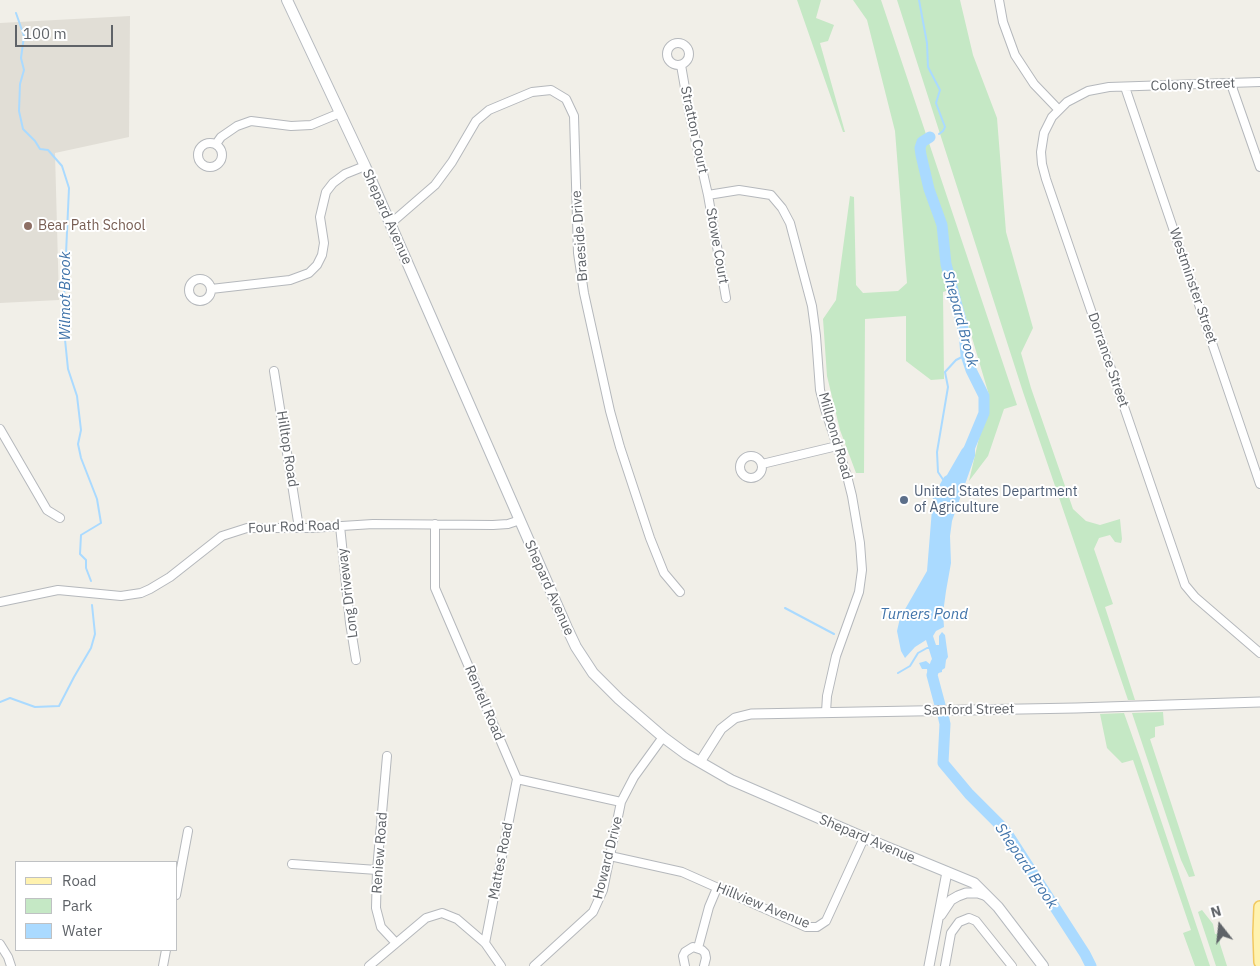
<!DOCTYPE html>
<html>
<head>
<meta charset="utf-8">
<style>
	body { margin:0 }
	#map { position:relative; width:1260px; height:966px; overflow:hidden; background:#f1efe8; font-family:"IBM Plex Sans",sans-serif }
	canvas { display:block }
	.legend { position:absolute; left:15px; top:861px; width:162px; height:90px; box-sizing:border-box; background:#fff; border:1px solid #bfc1c3; margin:0; padding:6px 9px; list-style:none; font-size:15px; color:#5f6368 }
	.legend li { display:flex; align-items:center; gap:10px; height:25px }
	.legend b { width:25px; border:1px solid #bfc1c3 }
	.north { position:absolute; left:1195px; top:901px; width:50px; height:50px; -webkit-text-stroke:4px #fff; paint-order:stroke; rotate:344deg; font-size:14px; font-weight:700; line-height:20px; text-align:center; color:#5f6368 }
	.north::after { content:''; display:block; margin:auto; width:18px; height:22px; background:#5f6368; clip-path:polygon(50% 0,100% 100%,50% 72%,0 100%) }
	.scale { position:absolute; left:15px; top:25px; width:98px; height:22px; box-sizing:border-box; border:2px solid #5f6368; border-top:0; padding-left:6px; font-size:15px; line-height:18px; white-space:nowrap; color:#5f6368; -webkit-text-stroke:4px #fff; paint-order:stroke }
</style>
</head>
<body>
<div id="map">
<canvas width="1260" height="966"></canvas>
<ul class="legend">
<li><b style="height:6px;background:#fff2af"></b>Road</li>
<li><b style="height:14px;background:#c5e8c5"></b>Park</li>
<li><b style="height:14px;background:#aadaff"></b>Water</li>
</ul>
<div class="north">N</div>
<div class="scale">100 m</div>
</div>
<script>
const c = document.querySelector('canvas').getContext('2d');
c.lineJoin = 'round';
function paint(path, color) {
  c.fillStyle = color;
  c.fill(path, 'evenodd');
}
function poly(rows) {
  const path = new Path2D();
  for (const r of rows) {
    if (r.length === 3) {
      path.moveTo(r[0] + r[2], r[1]);
      path.arc(r[0], r[1], r[2], 0, 2 * Math.PI);
      continue;
    }
    path.moveTo(r[0], r[1]);
    for (let i = 2; i < r.length; i += 2) path.lineTo(r[i], r[i + 1]);
  }
  return path;
}
function trace(path, color, width, dash) {
  c.strokeStyle = color;
  c.lineWidth = width;
  c.lineCap = dash ? 'butt' : 'round';
  c.setLineDash(dash || []);
  c.stroke(path);
}
function drawText(font, color, halo, rows, align = 'center') {
  c.font = font + ' "IBM Plex Sans",sans-serif';
  c.lineWidth = 4;
  c.setLineDash([]);
  c.textBaseline = 'middle';
  c.strokeStyle = halo;
  c.fillStyle = color;
  for (const [text, x, y, turn = 0] of rows) {
    c.save();
    c.translate(x, y);
    c.rotate((+turn || 0) * Math.PI / 180);
    c.textAlign = isNaN(turn) ? turn : align;
    if (halo) c.strokeText(text, 0, 0);
    c.fillText(text, 0, 0);
    c.restore();
  }
}
const education = poly([
	[130,16,129,137,55,153,59,300,0,303,0,23]
]);
const green = poly([
	[797,0,821,0,816,18,834,25,828,41,820,43,845,132,843,132],
	[853,0,881,0,1017,405,1004,409,988,456,969,481,989,395,957,287,943,292,944,379,931,380,906,361,906,316,865,319,864,473,856,473,840,430,827,376,823,319,836,300,850,196,854,197,856,285,863,293,898,291,907,283,895,131,867,20],
	[897,0,960,0,973,55,997,118,1006,232,1033,328,1021,353,1031,388,1073,509,1086,521,1100,525,1120,519,1122,539,1121,543,1115,542,1110,535,1099,538,1094,549,1113,604,1105,607,1135,700,1128,700,1023,392],
	[1163,712,1164,725,1155,727,1155,737,1150,739,1195,876,1189,877,1181,860,1132,713],
	[1124,713,1140,758,1210,966,1195,966,1183,933,1191,930,1133,760,1122,763,1107,748,1100,714],
	[1202,910,1213,924,1215,934,1220,933,1220,944,1227,966,1216,966,1198,912]
]);
const water = poly([
	[975,436,975,456,952,521,950,536,951,563,946,591,943,613,944,627,936,631,933,636,936,645,939,645,939,636,942,632,945,635,948,657,946,660,945,668,942,670,942,672,928,676,927,669,922,669,919,663,926,661,931,665,932,663,932,659,926,640,915,647,905,658,901,651,897,631,900,618,927,571,933,497,944,477,947,475,962,449]
]);
const stream = poly([
	[919,0,927,43,928,67,940,90,936,103,945,127,943,131,939,134],
	[16,13,24,36,21,58,24,70,20,84,19,111,23,129,35,141,40,149,48,150,62,166,69,188,63,320,68,369,77,396,81,430,78,444,81,458,97,499,101,523,81,535,80,554,86,560,86,568,91,581],
	[944,481,938,472,937,452,948,387,945,372,956,360,966,355],
	[785,608,834,634],
	[898,673,910,666,918,653,927,648,931,648],
	[0,702,10,698,35,707,59,706,74,677,91,648,95,634,92,605]
]);
const river = poly([
	[930,137,922,142,920,148,921,155,929,189,942,225,946,264,964,332,966,355,971,370,984,396,984,413,969,449],
	[936,663,932,675,940,705],
	[943,715,945,724,943,763,969,794,1005,830,1085,954,1091,966]
]);
const minor = poly([
	[999,0,1003,22,1015,55,1034,84,1058,109],
	[678,54,11],
	[681,65,689,111,708,195,726,298],
	[1260,82,1109,87,1088,91,1067,102,1052,117,1044,133,1041,152,1042,164,1046,179,1185,585,1195,597,1260,653],
	[1231,84,1260,167],
	[1125,87,1260,484],
	[210,155,12],
	[216,144,221,137,237,126,251,121,291,126,311,125,340,113],
	[708,195,739,190,771,195,782,208,790,223,812,306,816,336,820,390,825,409,847,476,852,496,860,543,862,570,859,592,836,656,827,696,826,712],
	[390,224,435,185,452,162,476,121,489,110,532,92,551,90,566,99,574,116,578,253,584,293,610,411,620,447,650,538,664,573,680,592],
	[200,290,11],
	[211,289,290,280,309,273,317,265,322,255,324,243,320,217,326,192,333,183,345,174,365,166],
	[274,371,299,528],
	[0,429,47,510,60,518],
	[751,467,11],
	[762,464,837,446],
	[435,524,435,588,517,779,621,802],
	[340,526,350,623,356,660],
	[0,602,58,590,121,596,141,593,150,589,170,577,222,536,247,528,311,528,373,524,493,525,508,524,520,520],
	[387,756,377,870,376,908,381,927,396,943],
	[610,856,682,872,806,927,817,927,826,921,864,838],
	[292,864,377,870],
	[176,895,188,831],
	[485,943,517,779],
	[0,944,8,957,11,966],
	[698,948,709,907,717,888],
	[163,966,166,950],
	[369,966,426,918,442,913,457,919,485,943,501,966],
	[534,966,593,912,603,890,621,802,634,777,663,737],
	[685,966,683,956,685,952,693,947,702,950,705,953,706,958,704,966],
	[945,966,951,933,959,922,969,918,976,921,1012,966]
]);
const tertiary = poly([
	[700,762,721,729,735,718,751,714,1076,708,1260,702],
	[941,915,951,900,958,896,966,893,978,893,987,896],
	[929,966,947,872]
]);
const secondary = poly([
	[287,0,365,166,567,628,576,647,593,673,619,699,663,737,686,754,731,780,872,841,974,883,998,907,1043,966]
]);
const primary = poly([
	[1260,907,1259,933,1260,962]
]);
const markers = [
	[28,226,5,"#8d6e63"],
	[904,500,5,"#5c6f8a"]
];
const streetNames = [
	["Colony Street",1193,85,-2],
	["Stratton Court",694,130,78],
	["Shepard Avenue",387,217,66],
	["Braeside Drive",580,236,-94],
	["Stowe Court",717,246,80],
	["Westminster Street",1193,286,71],
	["Dorrance Street",1108,360,71],
	["Millpond Road",835,436,74],
	["Hilltop Road",287,449,81],
	["Four Rod Road",294,527,-2],
	["Shepard Avenue",549,588,66],
	["Long Driveway",348,593,-97],
	["Rentell Road",484,703,67],
	["Sanford Street",969,710,-1],
	["Shepard Avenue",867,839,23],
	["Reniew Road",380,853,-86],
	["Howard Drive",608,858,-76],
	["Mattes Road",501,861,-79],
	["Hillview Avenue",763,906,22]
];
const educationNames = [
	["Bear Path School",38,226]
];
const serviceNames = [
	["United States Department",914,492],
	["of Agriculture",914,508]
];
const waterNames = [
	["Wilmot Brook",66,296,-90],
	["Shepard Brook",960,319,75],
	["Turners Pond",924,615],
	["Shepard Brook",1026,866,56]
];
paint(education, '#e1ded6');
paint(green, '#c5e8c5');
paint(water, '#aadaff');
trace(stream, '#aadaff', 2);
trace(river, '#aadaff', 11);
trace(minor, '#b5b8bc', 10);
trace(tertiary, '#b5b8bc', 11);
trace(secondary, '#b6babf', 12);
trace(primary, '#f2c960', 14);
trace(minor, '#fff', 8);
trace(tertiary, '#fff', 9);
trace(secondary, '#fff', 10);
trace(primary, '#fff2af', 11);
for (const [x, y, r, color] of markers) {
  const dot = new Path2D();
  dot.arc(x, y, r, 0, 2 * Math.PI);
  c.fillStyle = color;
  c.fill(dot);
  trace(dot, '#fff', 2);
}
drawText('14px', '#5f6368', '#fff', streetNames);
drawText('14px', '#785e54', '#fff', educationNames, 'left');
drawText('14px', '#4e5e75', '#fff', serviceNames, 'left');
drawText('italic 15px', '#4174aa', '#fff', waterNames);
</script>
</body>
</html>
